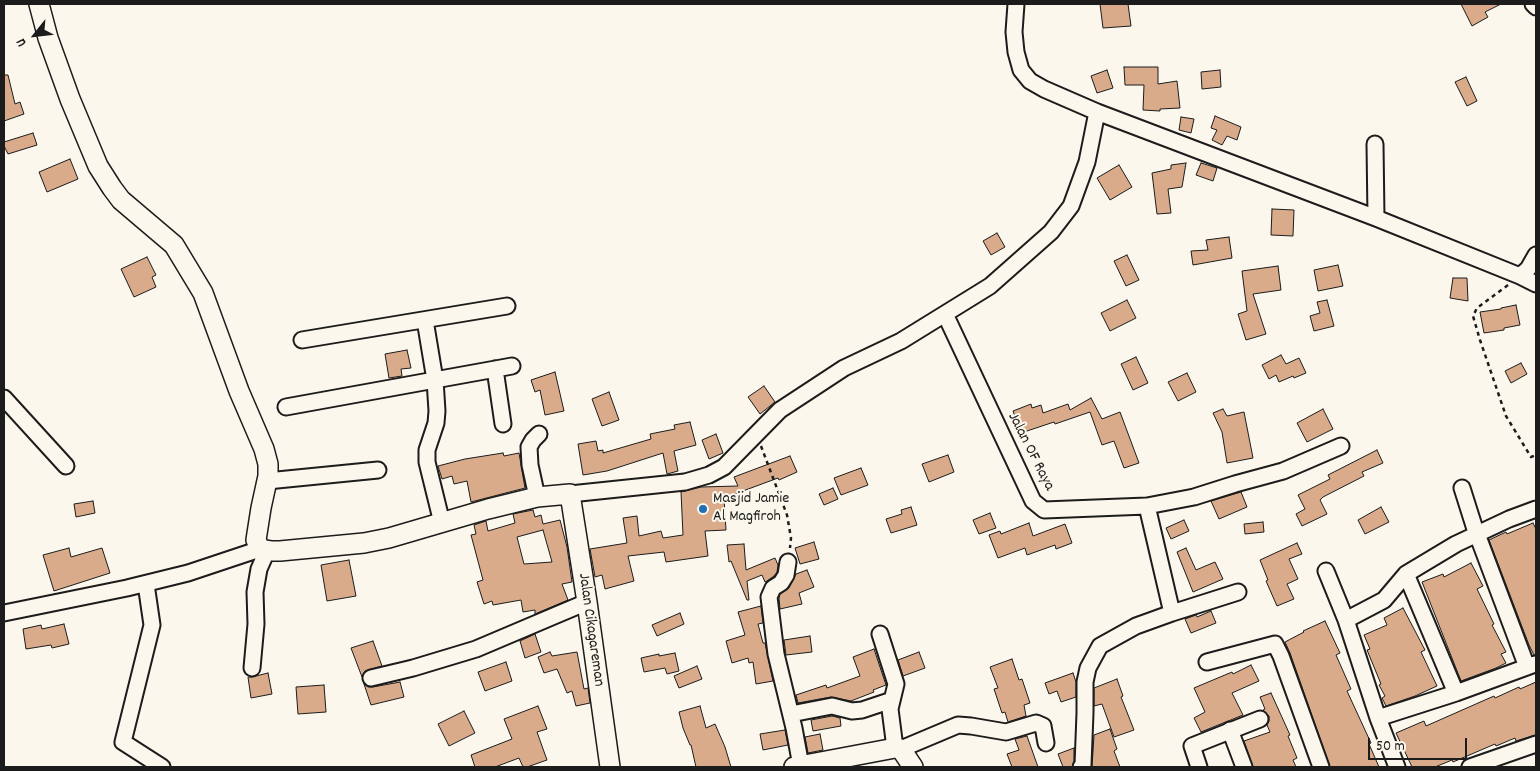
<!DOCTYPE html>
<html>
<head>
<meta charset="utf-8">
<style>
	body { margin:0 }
	#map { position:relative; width:1540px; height:771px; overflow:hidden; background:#fbf7ec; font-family:Dekko,sans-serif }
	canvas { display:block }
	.frame { position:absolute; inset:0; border:5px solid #1c1c1c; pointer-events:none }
	.north { position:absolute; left:10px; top:10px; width:50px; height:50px; -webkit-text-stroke:4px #fbf7ec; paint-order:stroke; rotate:241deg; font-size:14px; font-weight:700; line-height:20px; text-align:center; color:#1c1c1c }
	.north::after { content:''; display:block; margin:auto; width:18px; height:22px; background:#1c1c1c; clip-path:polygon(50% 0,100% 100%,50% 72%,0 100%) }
	.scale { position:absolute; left:1368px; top:738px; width:99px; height:22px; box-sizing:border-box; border:2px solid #1c1c1c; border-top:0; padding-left:6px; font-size:15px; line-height:18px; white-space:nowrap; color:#1c1c1c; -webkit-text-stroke:4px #fbf7ec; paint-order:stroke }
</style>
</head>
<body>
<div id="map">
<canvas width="1540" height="771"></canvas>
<div class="frame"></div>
<div class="north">U</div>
<div class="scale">50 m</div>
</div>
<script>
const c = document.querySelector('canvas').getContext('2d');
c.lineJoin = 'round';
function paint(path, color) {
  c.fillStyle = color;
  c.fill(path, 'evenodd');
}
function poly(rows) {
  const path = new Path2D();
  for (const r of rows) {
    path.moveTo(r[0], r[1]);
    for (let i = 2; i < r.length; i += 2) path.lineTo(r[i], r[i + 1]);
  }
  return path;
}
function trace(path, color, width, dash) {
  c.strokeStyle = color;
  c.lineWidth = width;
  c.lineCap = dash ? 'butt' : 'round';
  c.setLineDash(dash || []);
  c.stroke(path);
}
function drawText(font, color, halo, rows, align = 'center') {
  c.font = font + ' Dekko,sans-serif';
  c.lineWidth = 4;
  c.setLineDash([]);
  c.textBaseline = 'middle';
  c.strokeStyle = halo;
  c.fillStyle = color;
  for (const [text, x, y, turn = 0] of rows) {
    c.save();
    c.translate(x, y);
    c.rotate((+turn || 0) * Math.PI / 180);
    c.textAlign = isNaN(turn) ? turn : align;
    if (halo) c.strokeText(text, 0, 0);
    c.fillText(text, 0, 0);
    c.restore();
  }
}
const building = poly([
	[1100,4,1128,4,1131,26,1103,28,1100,4],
	[1461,4,1501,4,1485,12,1488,17,1472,26,1461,4],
	[1124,67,1158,67,1158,84,1177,81,1180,108,1160,109,1160,111,1143,110,1144,85,1125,85,1124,67],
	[1107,70,1113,88,1097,93,1091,76,1107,70],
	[1220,70,1221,87,1202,89,1201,72,1220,70],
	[4,75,8,75,15,104,20,102,24,114,4,121,4,75],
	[1466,77,1477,101,1467,106,1455,82,1466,77],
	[1215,116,1241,127,1237,140,1227,136,1222,145,1212,140,1217,130,1211,128,1215,116],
	[1181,117,1194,119,1191,133,1179,130,1181,117],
	[33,133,37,145,8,154,4,146,4,142,33,133],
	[70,159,78,179,47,192,39,172,70,159],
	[1186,163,1182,187,1168,189,1171,213,1157,214,1152,173,1171,169,1171,165,1186,163],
	[1201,163,1217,168,1213,181,1196,175,1201,163],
	[1119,165,1132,187,1110,200,1097,178,1119,165],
	[1272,209,1294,210,1293,236,1271,235,1272,209],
	[997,233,1005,247,991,255,983,241,997,233],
	[1229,237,1232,258,1193,265,1191,251,1208,250,1206,240,1229,237],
	[1127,255,1139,280,1126,286,1114,261,1127,255],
	[147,257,156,275,152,277,156,287,134,297,121,269,147,257],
	[1338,265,1343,286,1318,291,1314,270,1338,265],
	[1278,266,1281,290,1253,294,1266,334,1246,340,1238,314,1247,311,1242,271,1278,266],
	[1453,278,1467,278,1468,301,1450,298,1453,278],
	[1127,300,1136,318,1110,331,1101,313,1127,300],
	[1327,300,1334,326,1314,331,1310,316,1320,313,1317,302,1327,300],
	[1516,305,1520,325,1504,328,1504,330,1484,333,1480,312,1501,309,1501,308,1516,305],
	[407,350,411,368,401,369,402,376,389,378,385,354,407,350],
	[1281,355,1286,364,1299,358,1306,373,1294,378,1293,376,1279,382,1276,375,1269,379,1262,365,1281,355],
	[1136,357,1148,383,1133,390,1121,364,1136,357],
	[1521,363,1527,374,1511,383,1505,371,1521,363],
	[555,372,564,411,545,415,540,390,535,392,531,380,555,372],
	[1187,373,1196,392,1178,401,1168,382,1187,373],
	[764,386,775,402,760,414,748,397,764,386],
	[609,392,619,420,602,426,592,399,609,392],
	[1091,398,1102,419,1120,412,1139,463,1124,468,1114,441,1102,445,1090,412,1055,424,1054,422,1021,433,1013,411,1031,404,1032,408,1041,405,1043,413,1068,404,1070,410,1091,398],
	[1223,409,1227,416,1244,412,1253,458,1227,463,1222,432,1213,413,1223,409],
	[1323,409,1333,429,1307,442,1297,423,1323,409],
	[690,422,696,445,674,451,678,471,667,474,663,453,607,471,583,475,578,444,596,441,598,451,603,450,603,453,651,439,650,434,675,429,674,425,690,422],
	[716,434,723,453,709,459,702,440,716,434],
	[1377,450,1383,463,1362,472,1364,476,1323,497,1320,500,1327,514,1302,526,1296,514,1305,509,1298,495,1330,479,1328,475,1377,450],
	[503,453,504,456,519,453,525,488,471,502,467,481,454,484,452,476,442,479,438,466,465,459,503,453],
	[948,455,954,472,929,482,922,464,948,455],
	[790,456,797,472,779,480,778,478,724,498,726,530,705,531,708,556,666,562,664,552,628,556,634,581,605,589,602,575,595,577,590,549,627,543,623,518,637,516,639,536,661,531,663,538,683,535,681,492,701,487,738,486,734,477,790,456],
	[861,468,868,485,841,495,834,478,861,468],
	[833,488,838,499,824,505,819,494,833,488],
	[1241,492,1247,507,1219,519,1211,501,1241,492],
	[93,501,95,513,76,517,74,504,93,501],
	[911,507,917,525,891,533,886,519,902,514,901,510,911,507],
	[1381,507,1389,522,1365,534,1358,520,1381,507],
	[533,510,535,517,541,515,543,524,560,520,567,547,572,582,562,584,568,600,535,614,535,610,523,612,521,600,493,605,492,601,484,604,477,582,483,580,471,535,476,534,474,525,486,521,488,531,515,523,513,514,533,510],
	[543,530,552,562,524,564,517,537,543,530],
	[990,513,996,528,979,534,973,520,990,513],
	[1184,520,1189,531,1171,539,1166,528,1184,520],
	[1263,522,1264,532,1245,534,1244,524,1263,522],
	[1029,523,1033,536,1065,524,1072,543,1056,549,1055,545,1027,555,1025,548,998,558,989,535,1000,531,1001,534,1029,523],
	[1533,523,1536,529,1536,655,1534,655,1529,645,1489,540,1506,532,1507,534,1533,523],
	[814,542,819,559,800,564,795,548,814,542],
	[1297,543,1302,554,1289,559,1298,579,1287,584,1294,599,1277,606,1266,581,1268,580,1260,560,1297,543],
	[744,544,746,570,775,558,778,565,777,572,774,576,767,581,765,582,762,575,747,581,749,600,747,600,731,561,729,562,727,545,744,544],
	[69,548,71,557,102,548,110,573,54,591,43,555,69,548],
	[1186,548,1196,570,1215,562,1223,579,1193,592,1177,552,1186,548],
	[349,560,356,596,327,601,321,565,349,560],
	[1471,563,1483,586,1477,589,1494,624,1492,625,1506,652,1501,654,1506,663,1496,668,1461,681,1422,582,1443,574,1444,577,1471,563],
	[807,570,814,587,799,593,802,604,780,609,779,598,780,594,789,588,796,574,807,570],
	[761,606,763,623,758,624,763,643,765,643,773,681,756,684,753,662,749,663,748,658,732,663,726,641,745,635,738,612,761,606],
	[1403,608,1425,650,1421,652,1437,686,1415,696,1386,706,1382,698,1385,696,1379,685,1381,684,1367,650,1370,649,1364,635,1387,625,1384,618,1403,608],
	[1211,611,1216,623,1191,633,1185,619,1196,615,1197,617,1211,611],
	[680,613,684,624,657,636,652,625,680,613],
	[1325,621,1340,653,1336,655,1351,689,1347,691,1371,743,1369,744,1379,767,1330,767,1290,653,1285,642,1304,632,1303,631,1325,621],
	[64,624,69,644,52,648,51,645,26,649,23,629,41,625,42,629,64,624],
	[535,634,541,652,525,658,520,641,535,634],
	[810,636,812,652,786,655,784,640,810,636],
	[373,641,382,666,365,671,362,677,351,648,373,641],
	[874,649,886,685,873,690,874,692,851,701,831,697,798,703,796,695,826,685,827,688,860,676,853,657,874,649],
	[550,652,552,656,577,652,584,689,588,688,590,703,576,706,572,691,567,693,557,669,544,673,538,657,550,652],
	[919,652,925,668,903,676,898,660,919,652],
	[675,653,679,671,667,674,665,668,644,672,641,658,659,654,659,656,675,653],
	[1012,659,1019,680,1022,679,1030,703,1024,705,1026,716,1008,722,1005,712,1002,713,994,689,998,688,990,667,1012,659],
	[506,662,512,681,485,691,478,672,506,662],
	[1251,665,1259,681,1232,693,1243,715,1201,732,1194,718,1205,712,1194,688,1232,672,1233,674,1251,665],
	[697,666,702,679,679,688,674,676,697,666],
	[268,673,272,694,251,698,248,677,252,677,268,673],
	[1073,673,1076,682,1076,697,1061,702,1057,691,1049,694,1045,683,1073,673],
	[1117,679,1123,696,1121,697,1134,730,1114,737,1102,704,1094,706,1094,688,1117,679],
	[400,682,404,697,371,705,364,684,368,687,373,687,400,682],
	[1536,682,1536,735,1516,741,1515,738,1496,746,1495,744,1453,762,1452,760,1435,767,1412,767,1396,733,1424,721,1426,726,1494,696,1495,698,1519,687,1520,689,1536,682],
	[324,685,326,712,298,714,296,687,324,685],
	[1271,693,1290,735,1288,736,1297,758,1293,760,1296,767,1253,767,1244,741,1270,732,1267,725,1269,721,1269,716,1263,710,1265,709,1260,697,1271,693],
	[538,706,547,729,537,732,547,760,527,767,523,767,519,758,495,767,475,767,471,755,512,739,504,719,538,706],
	[700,706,706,728,715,724,725,747,731,767,696,767,691,745,690,745,683,728,679,712,700,706],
	[464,711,475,733,449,746,438,724,464,711],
	[832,716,840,718,841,726,813,731,811,720,832,716],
	[1110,729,1117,749,1114,751,1120,767,1092,767,1094,735,1110,729],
	[785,730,788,745,763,750,760,734,785,730],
	[820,734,823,750,808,753,805,737,820,734],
	[1027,736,1038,767,1012,767,1007,754,1019,750,1015,739,1027,736],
	[1074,748,1074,761,1072,767,1063,767,1058,754,1074,748]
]);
const path = poly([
	[1508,285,1477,308,1473,316,1480,340,1506,416,1531,457,1536,455],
	[761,446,787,515,791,538,790,548]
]);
const minor = poly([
	[1016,4,1014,32,1016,52,1021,70,1030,81,1044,89,1097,112,1376,218,1520,276,1536,284],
	[1533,4,1536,7],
	[1375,144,1376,218],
	[1520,276,1528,269,1536,255],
	[945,314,1033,501,1044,510,1147,506,1194,497,1235,484,1283,471,1341,446],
	[425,320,435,380,437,411,436,423,427,450,427,462,442,523],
	[302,340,507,306],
	[495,369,503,424],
	[4,398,66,466],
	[286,407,512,366],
	[267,481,378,470],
	[1462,488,1474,526,1527,667],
	[570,494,685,482,709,475,724,467,780,410,844,368,901,341,990,286,1051,232,1071,206,1087,162,1097,112],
	[537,497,530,465,529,447,533,440,539,434],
	[1147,506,1172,613],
	[788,562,786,575,781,583,773,588,769,597,776,654,794,728,801,766],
	[1326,571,1346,620,1378,718,1397,767],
	[1406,574,1456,693],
	[146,584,152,625,123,742,162,767],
	[4,613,127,588,188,573,260,549],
	[1346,620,1384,600,1406,574,1456,544,1509,519,1536,509],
	[880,634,896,684,890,709,895,748],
	[1207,662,1275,644,1281,656,1321,767],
	[252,668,256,624,255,592,259,569,267,551],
	[371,678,413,668,476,649,587,602],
	[791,714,832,706,852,711,862,710,892,700],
	[1378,718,1456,693,1535,664],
	[1230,730,1244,767],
	[901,749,958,725,971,726,1006,732,1036,723,1043,726,1046,743],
	[1081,767,1083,765,1085,713,1085,682,1088,668,1100,646,1136,626,1172,613,1238,592],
	[1199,767,1192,746,1260,719],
	[1470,767,1536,744]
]);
const tertiary = poly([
	[39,4,48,38,70,99,98,166,112,188,121,200,174,245,203,293,239,391,264,449,268,464,268,476,261,508,256,540,260,549,272,551,280,551,364,543,389,538,488,509,537,497,570,494,587,602,610,767],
	[794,767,895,748,901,749,913,767]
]);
const markers = [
	[703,509,5,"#1f6fb2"]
];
const streetNames = [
	["Jalan OF Raya",1030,452,63],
	["Jalan Cikagareman",590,630,82]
];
const poiNames = [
	["Masjid Jamie",713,500],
	["Al Magfiroh",713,518]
];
paint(building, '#d9ab8b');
trace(building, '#1c1c1c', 1);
trace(minor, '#1c1c1c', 19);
trace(tertiary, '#1c1c1c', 22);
trace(path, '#1c1c1c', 2.5, [4, 4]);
trace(minor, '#fbf7ec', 15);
trace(tertiary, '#fbf7ec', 19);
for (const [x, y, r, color] of markers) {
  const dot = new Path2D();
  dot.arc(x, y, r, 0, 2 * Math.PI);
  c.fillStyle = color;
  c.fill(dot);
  trace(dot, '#fbf7ec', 2);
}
drawText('16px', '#1c1c1c', '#fbf7ec', streetNames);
drawText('16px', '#1c1c1c', '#fbf7ec', poiNames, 'left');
</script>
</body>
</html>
